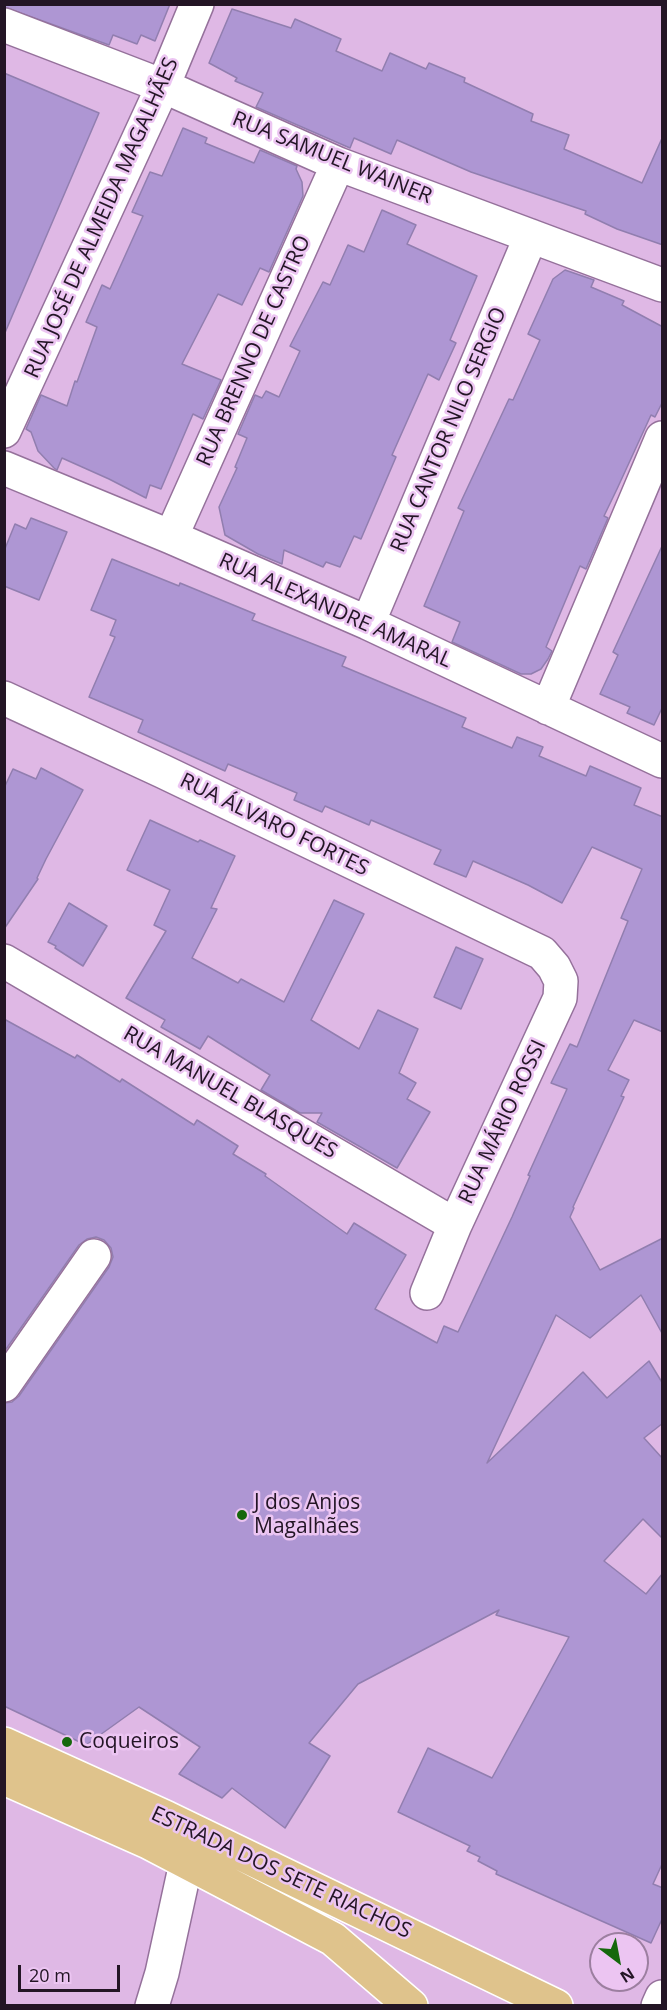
<!DOCTYPE html>
<html>
<head>
<meta charset="utf-8">
<style>
	body { margin:0 }
	#map { position:relative; width:667px; height:2010px; overflow:hidden; background:#dfb8e5; font-family:"Open Sans",sans-serif }
	canvas { display:block }
	.frame { position:absolute; inset:0; border:6px solid #231525; pointer-events:none }
	.north { position:absolute; left:589px; top:1932px; width:60px; height:60px; box-sizing:border-box; background:#ecc5f2; border:2px solid #9c7fa0; border-radius:50%; rotate:148deg; font-size:16px; font-weight:700; line-height:24px; text-align:center; color:#231525 }
	.north::after { content:''; display:block; margin:auto; width:21px; height:27px; background:#15680c; clip-path:polygon(50% 0,100% 100%,50% 72%,0 100%) }
	.scale { position:absolute; left:18px; top:1965px; width:102px; height:27px; box-sizing:border-box; border:3px solid #231525; border-top:0; padding-left:8px; font-size:18px; line-height:21px; white-space:nowrap; color:#231525; -webkit-text-stroke:4px #ecc5f2; paint-order:stroke }
</style>
</head>
<body>
<div id="map">
<canvas width="667" height="2010"></canvas>
<div class="frame"></div>
<div class="north">N</div>
<div class="scale">20 m</div>
</div>
<script>
const c = document.querySelector('canvas').getContext('2d');
c.lineJoin = 'round';
function paint(path, color) {
  c.fillStyle = color;
  c.fill(path, 'evenodd');
}
function poly(rows) {
  const path = new Path2D();
  for (const r of rows) {
    path.moveTo(r[0], r[1]);
    for (let i = 2; i < r.length; i += 2) path.lineTo(r[i], r[i + 1]);
  }
  return path;
}
function trace(path, color, width, dash) {
  c.strokeStyle = color;
  c.lineWidth = width;
  c.lineCap = dash ? 'butt' : 'round';
  c.setLineDash(dash || []);
  c.stroke(path);
}
function drawText(font, color, halo, rows, align = 'center') {
  c.font = font + ' "Open Sans",sans-serif';
  c.lineWidth = 5;
  c.setLineDash([]);
  c.textBaseline = 'middle';
  c.strokeStyle = halo;
  c.fillStyle = color;
  for (const [text, x, y, turn = 0] of rows) {
    c.save();
    c.translate(x, y);
    c.rotate((+turn || 0) * Math.PI / 180);
    c.textAlign = isNaN(turn) ? turn : align;
    if (halo) c.strokeText(text, 0, 0);
    c.fillText(text, 0, 0);
    c.restore();
  }
}
const building = poly([
	[4,4,170,4,155,41,141,35,137,44,113,35,109,45,4,7,4,4],
	[232,9,291,28,295,19,341,39,336,51,382,71,390,53,426,69,429,63,465,78,464,82,533,114,531,121,569,135,564,149,642,183,663,136,663,245,617,229,585,214,586,211,471,172,397,140,391,154,354,138,350,148,256,107,263,93,235,81,237,78,209,63,232,9],
	[4,73,99,113,4,335,4,73],
	[183,128,207,138,205,143,254,163,260,150,297,166,296,169,302,182,303,196,269,272,260,268,242,305,218,294,182,364,221,380,203,419,193,414,161,489,150,485,146,498,109,479,62,458,57,470,54,468,38,451,31,432,26,429,41,395,67,406,75,381,77,382,97,327,86,322,102,285,110,289,143,216,132,212,150,172,162,176,183,128],
	[382,210,416,225,407,244,477,276,450,340,456,343,439,380,428,374,392,455,396,457,361,539,354,536,340,567,326,562,323,567,284,550,282,564,258,554,225,535,219,507,237,468,235,467,247,438,238,434,255,395,262,398,266,391,279,397,300,351,290,346,323,282,330,285,348,245,364,252,382,210],
	[565,270,594,280,591,287,624,301,622,305,663,327,663,401,655,417,651,415,617,489,604,516,608,518,586,569,580,566,546,647,552,651,548,659,541,669,531,674,521,674,452,642,460,622,424,606,464,511,458,508,509,399,513,400,540,340,528,334,553,279,565,270],
	[31,518,67,532,39,600,4,586,4,551,15,524,26,529,31,518],
	[663,544,663,706,654,725,627,713,630,707,600,694,618,655,613,652,663,544],
	[112,559,179,586,180,583,255,614,252,620,346,657,342,666,466,718,462,727,512,748,517,737,543,747,539,756,586,776,590,766,641,788,634,805,663,817,663,1032,634,1020,608,1070,629,1080,621,1096,624,1097,573,1207,574,1208,570,1217,600,1270,663,1238,663,1335,641,1295,590,1338,556,1315,487,1463,583,1372,607,1398,649,1361,663,1384,663,1423,644,1438,663,1459,663,1539,643,1519,604,1561,646,1594,663,1573,663,1862,653,1884,663,1888,663,1917,651,1943,496,1874,497,1871,478,1861,480,1857,467,1851,470,1846,398,1812,428,1748,492,1778,569,1637,496,1615,499,1610,358,1684,309,1743,330,1756,285,1828,232,1788,222,1798,179,1774,200,1747,139,1707,86,1745,4,1706,4,1403,12,1402,19,1396,109,1267,113,1257,111,1248,104,1240,96,1237,87,1239,79,1245,4,1352,4,1019,75,1058,77,1055,120,1082,122,1079,194,1125,197,1120,238,1146,233,1154,266,1174,265,1176,347,1234,354,1223,406,1255,375,1309,437,1343,444,1326,458,1332,512,1217,530,1176,528,1175,567,1089,551,1083,570,1044,577,1047,628,921,621,918,642,869,592,847,562,903,528,885,473,861,466,877,434,864,441,850,371,820,369,825,325,806,322,812,294,800,297,793,228,764,225,771,138,732,143,720,89,697,115,637,110,635,116,620,91,610,112,559],
	[41,768,83,790,46,859,37,878,38,879,4,929,4,788,13,769,36,779,41,768],
	[150,820,198,842,200,840,235,856,211,908,217,909,192,958,238,983,241,979,284,1002,334,900,364,914,311,1020,359,1049,378,1010,418,1029,399,1073,416,1083,407,1099,430,1112,397,1168,317,1122,322,1113,300,1113,261,1090,270,1075,208,1036,200,1049,161,1027,165,1020,126,998,166,931,154,925,170,890,127,870,150,820],
	[69,903,107,926,83,966,55,948,56,946,48,942,69,903],
	[456,947,483,959,461,1009,434,997,456,947]
]);
const minor = poly([
	[4,25,163,86,338,164,662,285],
	[4,431,163,86,197,4],
	[4,468,171,537,368,623,662,761],
	[171,537,338,164],
	[368,623,531,236],
	[4,698,162,771,542,953,554,967,561,981,560,998,455,1225,427,1293],
	[548,708,662,438],
	[4,961,455,1225],
	[4,1385,94,1256],
	[152,2006,162,1973,186,1863],
	[658,2006,662,1997]
]);
const major = poly([
	[4,1744,167,1818,556,2006],
	[4,1778,148,1842,333,1939,411,2006]
]);
const markers = [
	[242,1515,6,"#15680c"],
	[67,1742,6,"#15680c"]
];
const streetNames = [
	["RUA SAMUEL WAINER",332,158,22],
	["RUA JOSÉ DE ALMEIDA MAGALHÃES",102,218,-66],
	["RUA BRENNO DE CASTRO",254,351,-66],
	["RUA CANTOR NILO SERGIO",449,430,-67],
	["RUA ALEXANDRE AMARAL",335,611,24],
	["RUA ÁLVARO FORTES",274,825,26],
	["RUA MANUEL BLASQUES",230,1093,30],
	["RUA MÁRIO ROSSI",503,1122,-65],
	["ESTRADA DOS SETE RIACHOS",281,1873,25]
];
const poiNames = [
	["J dos Anjos",254,1503],
	["Magalhães",254,1527],
	["Coqueiros",79,1742]
];
paint(building, '#ae96d3');
trace(building, '#917eaf', 1.5);
trace(minor, '#95719b', 36);
trace(major, '#fff', 36);
trace(minor, '#fff', 33);
trace(major, '#dfc38c', 33);
for (const [x, y, r, color] of markers) {
  const dot = new Path2D();
  dot.arc(x, y, r, 0, 2 * Math.PI);
  c.fillStyle = color;
  c.fill(dot);
  trace(dot, '#ecc5f2', 2);
}
drawText('21px', '#231525', '#ecc5f2', streetNames);
drawText('21px', '#231525', '#ecc5f2', poiNames, 'left');
</script>
</body>
</html>
